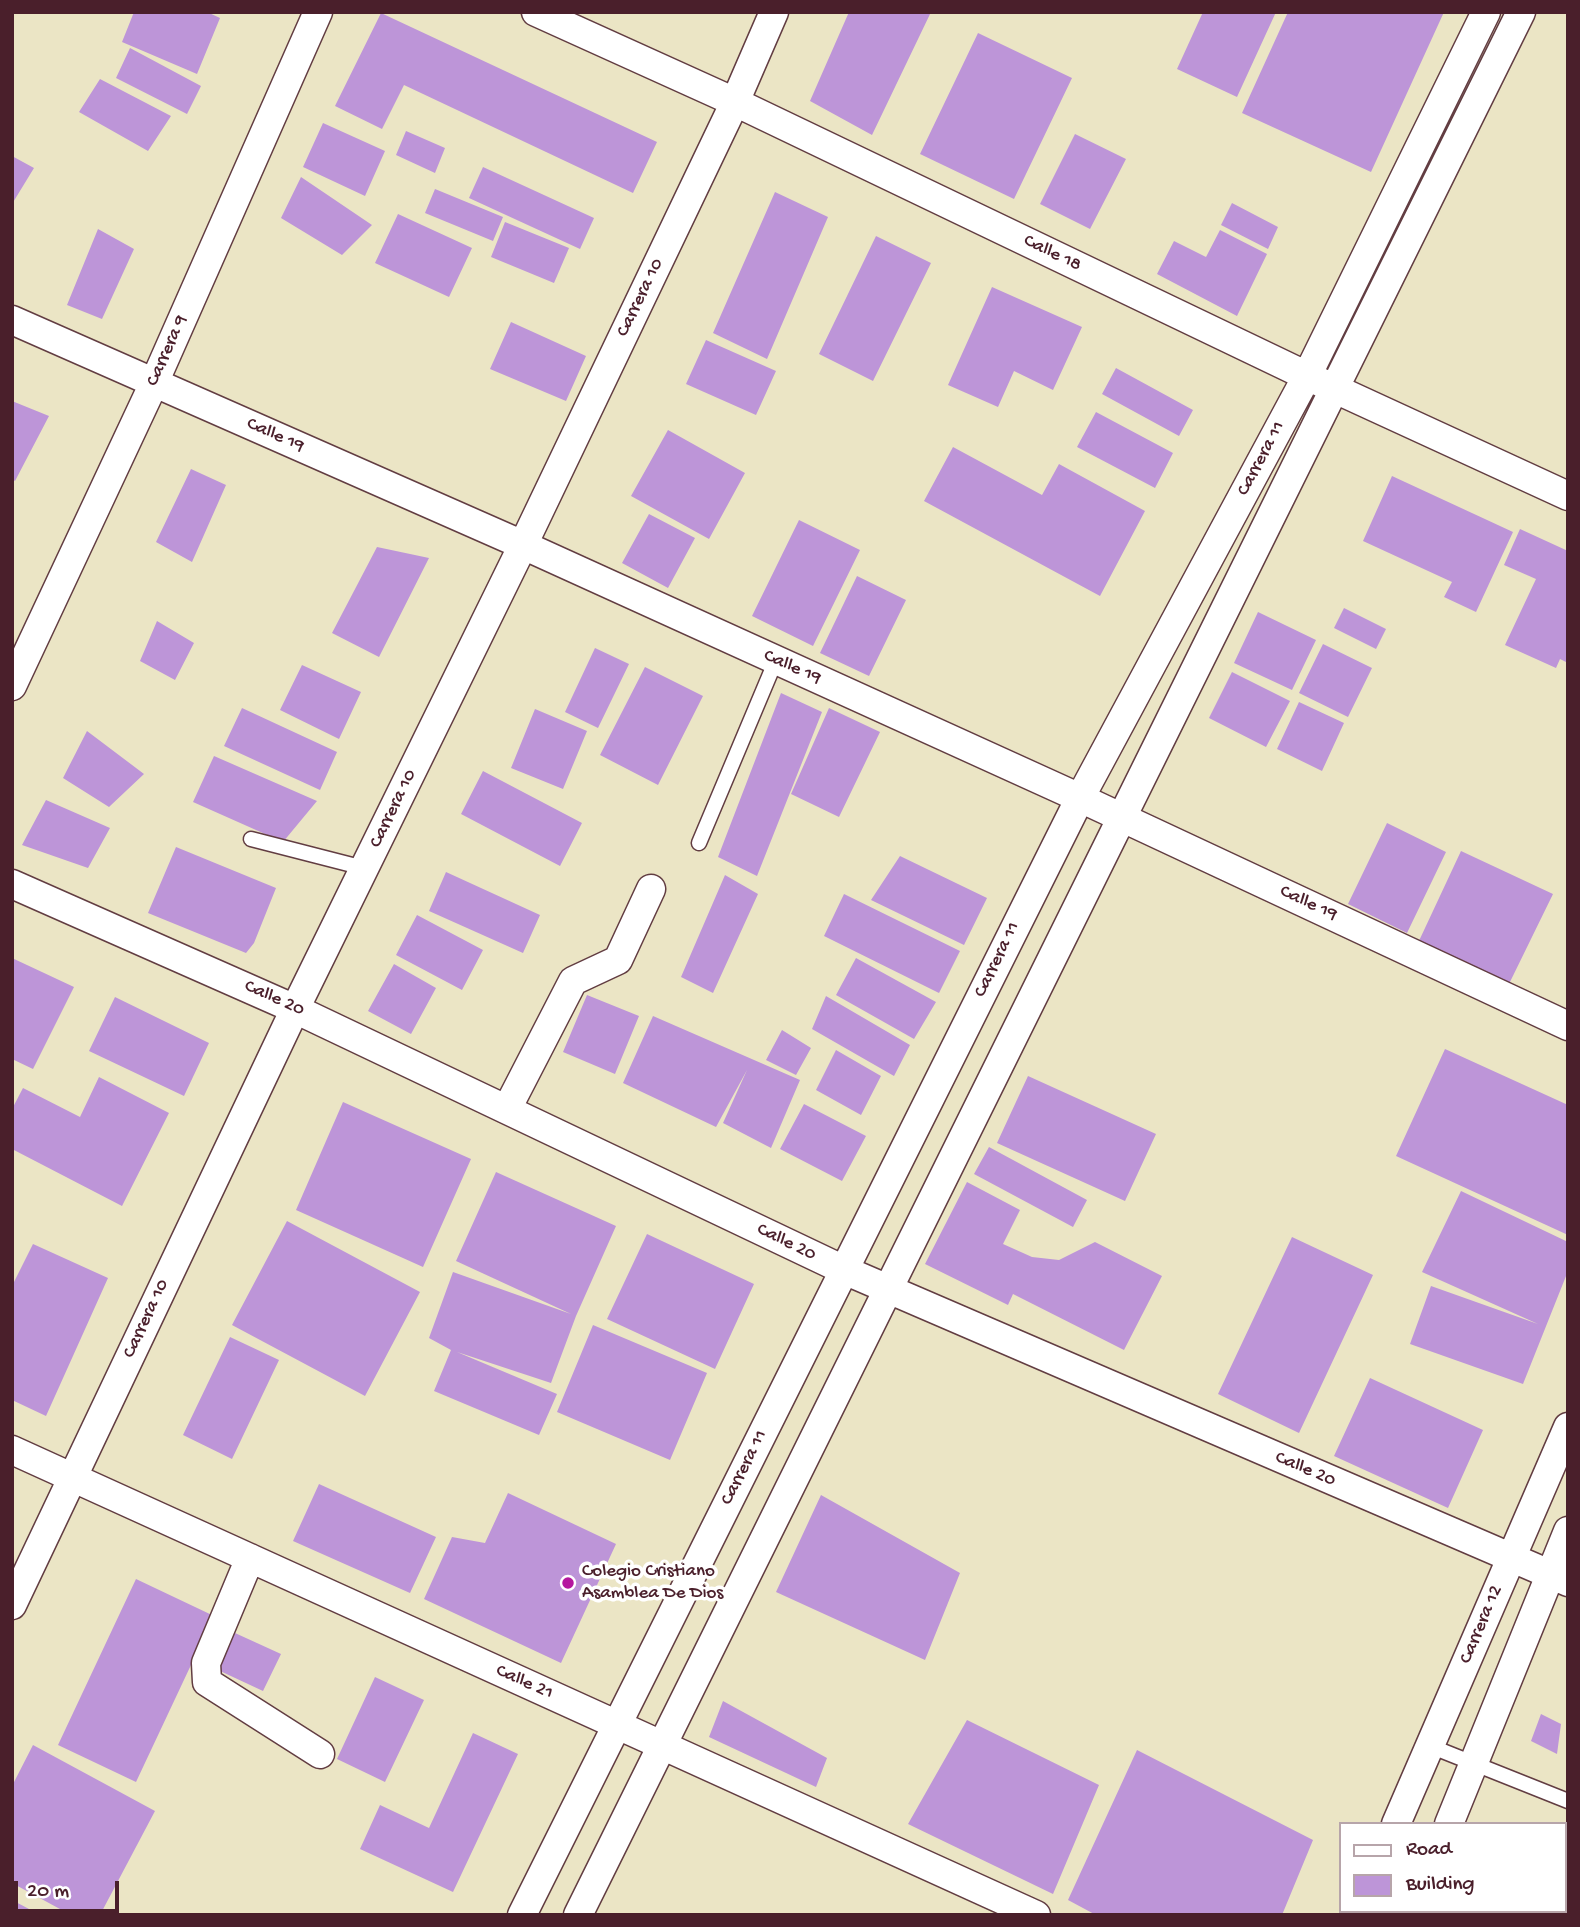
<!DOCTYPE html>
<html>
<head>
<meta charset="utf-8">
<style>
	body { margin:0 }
	#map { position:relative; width:1580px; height:1927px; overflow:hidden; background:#ebe5c5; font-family:"Gochi Hand",sans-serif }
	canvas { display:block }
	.frame { position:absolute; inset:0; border:14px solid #4a1f2b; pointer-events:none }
	.legend { position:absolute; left:1339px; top:1822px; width:228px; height:91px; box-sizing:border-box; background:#fff; border:2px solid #b7a5aa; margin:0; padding:9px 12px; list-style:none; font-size:21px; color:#4a1f2b }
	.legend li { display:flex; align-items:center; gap:14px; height:35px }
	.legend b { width:35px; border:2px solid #b7a5aa }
	.scale { position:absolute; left:14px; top:1881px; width:105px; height:32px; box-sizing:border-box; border:4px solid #4a1f2b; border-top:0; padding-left:9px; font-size:21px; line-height:24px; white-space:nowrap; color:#4a1f2b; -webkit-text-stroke:5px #fff; paint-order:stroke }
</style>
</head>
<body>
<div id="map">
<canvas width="1580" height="1927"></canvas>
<div class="frame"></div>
<ul class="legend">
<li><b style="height:9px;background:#fff"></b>Road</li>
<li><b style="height:19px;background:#bd95d8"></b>Building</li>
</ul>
<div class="scale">20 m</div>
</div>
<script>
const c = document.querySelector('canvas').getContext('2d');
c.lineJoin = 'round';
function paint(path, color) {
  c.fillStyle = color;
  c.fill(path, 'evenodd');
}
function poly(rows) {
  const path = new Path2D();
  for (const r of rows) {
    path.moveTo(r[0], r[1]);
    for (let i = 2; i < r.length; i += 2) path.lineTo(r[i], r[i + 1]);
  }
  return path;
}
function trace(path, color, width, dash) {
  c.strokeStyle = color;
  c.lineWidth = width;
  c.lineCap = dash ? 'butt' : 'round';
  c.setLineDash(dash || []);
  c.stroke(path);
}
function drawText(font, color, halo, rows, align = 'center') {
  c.font = font + ' "Gochi Hand",sans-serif';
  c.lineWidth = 7;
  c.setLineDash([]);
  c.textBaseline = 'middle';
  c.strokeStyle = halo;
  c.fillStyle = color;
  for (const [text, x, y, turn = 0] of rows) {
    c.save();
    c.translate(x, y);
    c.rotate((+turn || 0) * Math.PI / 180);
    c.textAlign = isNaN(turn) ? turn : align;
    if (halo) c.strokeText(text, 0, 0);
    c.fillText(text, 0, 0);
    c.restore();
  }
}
const building = poly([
	[134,12,207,12,220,18,197,74,122,42],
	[849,12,931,12,872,135,810,101],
	[1203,12,1276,12,1237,97,1177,69],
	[1288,12,1444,12,1371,172,1242,113],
	[381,13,657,142,633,193,404,85,382,129,335,106],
	[978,33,1072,78,1014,199,920,154],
	[130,48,201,86,187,114,116,78],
	[100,79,171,116,148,151,79,112],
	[323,123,385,151,365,196,303,167],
	[406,131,445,148,435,173,396,155],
	[1075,134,1126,159,1090,229,1040,204],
	[12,156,34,168,12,204],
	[483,167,594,218,580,249,469,198],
	[301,177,372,225,342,255,281,218],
	[435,189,503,217,493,241,425,213],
	[775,192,828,217,767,359,713,333],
	[1232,203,1278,227,1268,249,1221,225],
	[398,214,472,248,449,297,375,263],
	[505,222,569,248,554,283,491,257],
	[98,229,134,249,102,319,67,305],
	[1220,230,1267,254,1237,316,1157,274,1174,241,1206,257],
	[876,236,931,263,873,381,819,354],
	[992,287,1082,327,1053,390,1014,371,998,407,948,385],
	[511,322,586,356,566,401,490,369],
	[706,340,776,371,756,415,686,384],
	[1116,368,1193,410,1179,436,1102,394],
	[12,401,49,416,15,481,12,479],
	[1096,412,1173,453,1155,488,1077,447],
	[668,430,745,473,709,539,631,496],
	[953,447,1042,495,1059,464,1145,511,1100,596,924,501],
	[191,469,226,485,192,562,156,542],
	[1392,476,1513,532,1476,612,1444,597,1452,582,1363,541],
	[649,514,695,538,668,588,622,563],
	[799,520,860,550,813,646,752,616],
	[1520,529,1568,551,1568,663,1560,659,1556,668,1505,645,1536,579,1504,565],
	[377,547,429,558,379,657,332,633],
	[857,576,906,600,869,676,820,653],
	[1344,608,1386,629,1376,649,1334,628],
	[1258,612,1316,640,1292,690,1234,663],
	[157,621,194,643,175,680,140,661],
	[1323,644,1372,668,1348,717,1299,693],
	[595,648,629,664,598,728,565,712],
	[302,665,361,692,339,739,280,710],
	[645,667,703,696,658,785,600,755],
	[1232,672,1290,701,1266,747,1209,718],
	[781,693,822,712,757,876,718,857],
	[1299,702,1344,723,1322,771,1277,749],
	[242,708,337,752,320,790,224,746],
	[829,708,880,732,839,817,791,794],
	[535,709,587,731,563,789,511,768],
	[87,731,144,774,109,807,63,778],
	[214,756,317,801,283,842,193,802],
	[483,771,582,823,560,866,461,814],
	[46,800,110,828,88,868,22,845],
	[1387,823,1446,852,1407,933,1348,904],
	[176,847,276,888,254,943,246,953,148,913],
	[1461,851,1553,894,1508,986,1418,943],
	[900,856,987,898,964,945,871,900],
	[446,872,540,915,523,953,429,911],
	[725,875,758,894,713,993,681,977],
	[844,894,960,951,939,993,824,936],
	[417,915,483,950,462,990,396,955],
	[12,958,74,987,33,1069,12,1059],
	[856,958,936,1002,914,1039,836,995],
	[394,964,436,988,411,1034,368,1011],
	[587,995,639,1016,615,1074,563,1052],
	[826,996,910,1045,894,1076,812,1029],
	[115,997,209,1043,184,1096,89,1051],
	[653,1016,800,1080,771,1148,723,1123,747,1070,716,1127,623,1083],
	[782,1030,811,1048,796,1075,766,1060],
	[1445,1049,1568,1105,1568,1235,1396,1156],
	[836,1050,881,1076,861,1115,816,1090],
	[1028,1076,1156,1134,1125,1201,997,1143],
	[99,1077,169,1113,122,1206,12,1149,12,1109,23,1088,80,1117],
	[343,1102,471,1159,423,1267,296,1210],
	[804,1104,866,1136,842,1181,780,1149],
	[989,1147,1087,1200,1073,1227,974,1174],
	[496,1172,616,1226,576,1316,551,1383,457,1352,557,1394,539,1435,434,1391,451,1350,429,1338,453,1272,571,1314,456,1261],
	[967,1182,1020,1210,1003,1244,1032,1257,1059,1260,1095,1242,1162,1276,1124,1350,1013,1294,1008,1305,925,1264],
	[1461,1191,1568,1242,1568,1271,1523,1384,1410,1344,1431,1286,1538,1324,1422,1272],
	[287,1221,420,1292,365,1396,232,1325],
	[647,1234,754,1284,715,1369,607,1319],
	[1292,1237,1373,1275,1299,1433,1218,1394],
	[33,1244,108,1278,46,1416,12,1400,12,1286],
	[593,1325,707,1373,670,1460,557,1412],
	[230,1337,279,1360,232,1459,183,1435],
	[1370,1378,1483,1430,1448,1508,1334,1456],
	[319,1484,436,1537,410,1593,293,1541],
	[508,1493,616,1544,561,1663,424,1599,452,1537,485,1543],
	[821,1495,960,1573,925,1660,776,1592],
	[136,1579,214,1616,136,1782,58,1745],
	[235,1633,281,1654,263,1691,218,1670],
	[375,1677,424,1700,385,1782,337,1759],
	[723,1701,827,1758,816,1787,709,1737],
	[1541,1714,1561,1724,1557,1754,1531,1741],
	[967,1720,1099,1785,1053,1894,908,1824],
	[473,1733,518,1754,453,1892,360,1849,380,1805,429,1828],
	[33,1745,155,1811,100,1915,71,1915,12,1883,12,1786],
	[1137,1750,1313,1840,1282,1915,1096,1915,1068,1900],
	[12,1900,29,1909,26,1915,12,1915]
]);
const lane = poly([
	[251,839,364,868],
	[699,843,776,660],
	[1430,1746,1568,1801]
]);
const street = poly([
	[536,12,735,102,1307,376,1568,496],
	[12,320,523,545,1080,798,1568,1026],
	[12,686,154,383,318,12],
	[12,884,295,1009,844,1270,1568,1582],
	[507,1109,573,981,618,960,651,889],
	[12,1450,1036,1915],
	[250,1558,206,1663,207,1682,320,1754],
	[12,1605,295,1009,523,545,735,102,774,12],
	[1396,1824,1568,1427],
	[1449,1824,1568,1531],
	[522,1915,1080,798,1307,376,1486,12],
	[578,1915,1521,12],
	[1356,1915,1358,1911],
	[1412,1915,1413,1911]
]);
const markers = [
	[568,1583,7,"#b5179e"]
];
const streetNames = [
	["Calle 18",1052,254,26],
	["Carrera 10",641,298,-64],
	["Carrera 9",168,351,-66],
	["Calle 19",275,436,24],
	["Carrera 11",1262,459,-62],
	["Calle 19",792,668,24],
	["Carrera 10",394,809,-64],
	["Calle 19",1308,904,25],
	["Carrera 11",998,960,-64],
	["Calle 20",274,999,24],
	["Calle 20",786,1243,26],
	["Carrera 10",147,1319,-65],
	["Carrera 11",745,1468,-63],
	["Calle 20",1305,1470,23],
	["Carrera 12",1482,1625,-67],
	["Calle 21",524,1683,24]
];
const poiNames = [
	["Colegio Cristiano",582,1572],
	["Asamblea De Dios",582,1594]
];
paint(building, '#bd95d8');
trace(lane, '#623d42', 17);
trace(street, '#623d42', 31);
trace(lane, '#fff', 14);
trace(street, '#fff', 28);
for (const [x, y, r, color] of markers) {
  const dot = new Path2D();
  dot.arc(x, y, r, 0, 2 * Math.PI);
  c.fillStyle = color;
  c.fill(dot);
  trace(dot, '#fff', 2.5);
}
drawText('19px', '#4a1f2b', '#fff', streetNames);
drawText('19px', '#4a1f2b', '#fff', poiNames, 'left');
</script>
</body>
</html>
